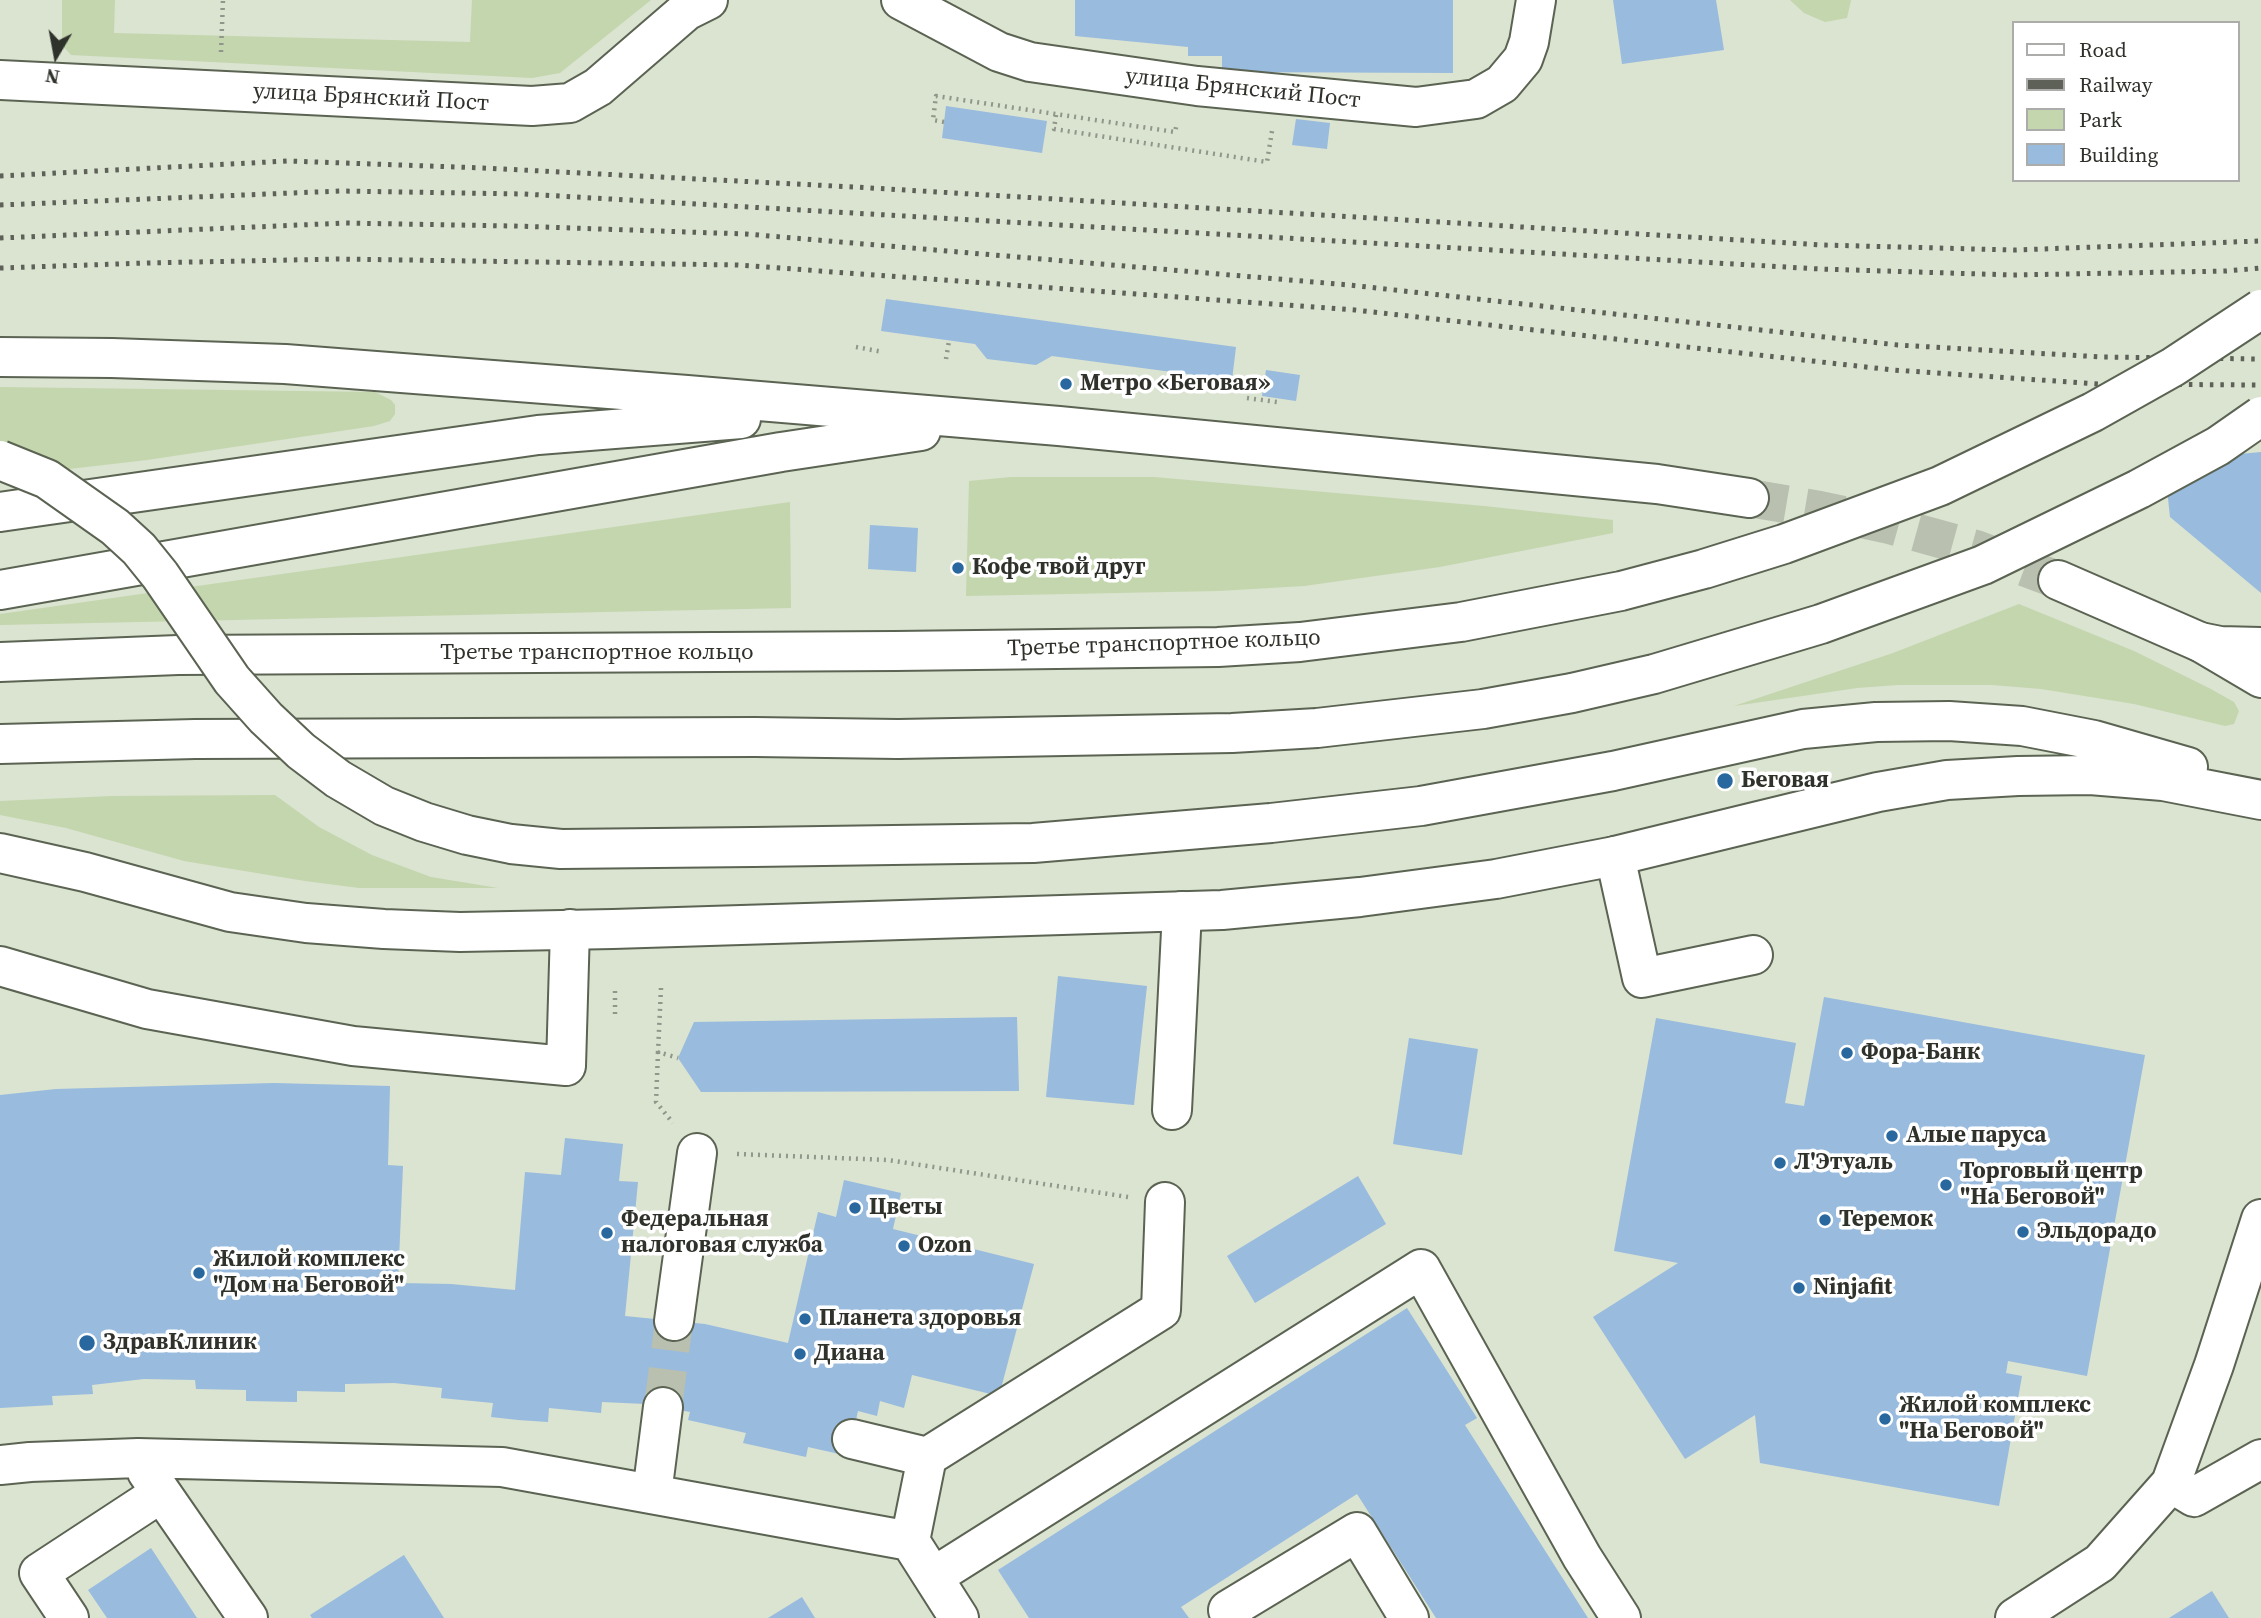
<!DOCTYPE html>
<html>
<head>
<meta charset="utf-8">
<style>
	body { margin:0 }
	#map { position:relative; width:2261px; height:1618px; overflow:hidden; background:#dbe3d1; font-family:"Source Serif 4",serif }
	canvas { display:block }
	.legend { position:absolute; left:2012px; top:21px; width:228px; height:161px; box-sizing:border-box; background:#fff; border:2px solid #acadaa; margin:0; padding:9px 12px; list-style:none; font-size:21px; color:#2f322b }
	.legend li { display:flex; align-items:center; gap:14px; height:35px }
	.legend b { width:35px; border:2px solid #acadaa }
	.north { position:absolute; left:21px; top:21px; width:70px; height:70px; -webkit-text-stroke:5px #fff; paint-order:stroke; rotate:190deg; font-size:19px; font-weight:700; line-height:28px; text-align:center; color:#2f322b }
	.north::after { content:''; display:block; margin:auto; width:24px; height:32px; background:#2f322b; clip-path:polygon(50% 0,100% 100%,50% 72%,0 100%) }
</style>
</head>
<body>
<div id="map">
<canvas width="2261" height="1618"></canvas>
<ul class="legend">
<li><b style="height:9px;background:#fff"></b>Road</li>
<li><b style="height:9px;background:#5d6157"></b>Railway</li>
<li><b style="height:19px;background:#c4d6ad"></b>Park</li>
<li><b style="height:19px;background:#98bbde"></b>Building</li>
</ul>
<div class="north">N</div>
</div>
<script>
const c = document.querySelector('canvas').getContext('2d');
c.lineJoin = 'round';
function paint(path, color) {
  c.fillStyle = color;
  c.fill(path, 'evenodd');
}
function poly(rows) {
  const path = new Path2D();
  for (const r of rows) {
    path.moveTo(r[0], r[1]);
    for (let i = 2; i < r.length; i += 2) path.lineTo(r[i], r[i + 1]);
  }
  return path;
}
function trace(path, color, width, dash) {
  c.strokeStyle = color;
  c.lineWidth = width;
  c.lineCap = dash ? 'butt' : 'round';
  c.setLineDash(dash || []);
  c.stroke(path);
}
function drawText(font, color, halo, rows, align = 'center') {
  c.font = font + ' "Source Serif 4",serif';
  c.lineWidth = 7;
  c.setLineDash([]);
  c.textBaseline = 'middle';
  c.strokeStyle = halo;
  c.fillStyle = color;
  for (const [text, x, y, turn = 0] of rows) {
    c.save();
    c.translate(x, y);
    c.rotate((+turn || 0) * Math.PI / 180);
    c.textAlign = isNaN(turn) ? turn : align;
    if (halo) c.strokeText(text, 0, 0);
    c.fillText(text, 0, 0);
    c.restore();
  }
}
const green = poly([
	[62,0,115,0,114,33,470,42,472,0,651,0,560,73,532,78,71,55,62,45],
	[1790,0,1851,0,1847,18,1825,22,1804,13],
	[0,387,375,392,391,400,395,405,395,414,390,421,374,426,147,460,0,477],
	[1011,477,1154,477,1484,506,1613,520,1613,533,1440,567,1304,586,1218,591,966,596,969,481],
	[790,502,791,608,0,625,0,614],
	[2019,604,2134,651,2209,688,2234,702,2239,711,2234,724,2225,726,2134,704,2041,689,1992,685,1898,685,1857,688,1734,706,1893,653],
	[275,795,319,827,372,855,431,877,498,888,359,888,305,881,184,861,66,828,0,815,0,801,112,796]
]);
const building = poly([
	[1075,0,1453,0,1453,73,1222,72,1222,56,1188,56,1188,47,1075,36],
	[1613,0,1716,0,1724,50,1622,64],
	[946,106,1047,121,1042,153,942,138],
	[1296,119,1330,123,1327,149,1292,145],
	[886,299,1236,347,1232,380,1052,356,1036,365,987,359,975,344,881,331],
	[1266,370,1300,375,1296,401,1262,396],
	[2261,452,2261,593,2170,517,2164,461],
	[870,525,918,528,916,572,868,569],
	[1058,976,1147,986,1134,1105,1046,1097],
	[1824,997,2145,1055,2087,1376,2008,1361,2006,1373,2022,1376,1999,1506,1760,1463,1755,1415,1685,1459,1593,1317,1678,1263,1614,1251,1656,1018,1796,1043,1785,1103,1804,1106],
	[1017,1017,1019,1091,701,1092,678,1058,694,1022],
	[1409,1038,1478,1049,1462,1155,1393,1144],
	[274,1083,390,1086,388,1165,403,1166,398,1283,451,1284,515,1290,525,1172,561,1175,565,1138,623,1144,619,1181,638,1182,625,1316,705,1324,788,1343,818,1212,836,1217,844,1180,901,1193,893,1229,1034,1264,999,1396,912,1375,904,1408,880,1401,877,1416,858,1411,848,1456,808,1447,806,1457,743,1443,746,1433,688,1420,690,1412,646,1404,602,1402,601,1413,549,1408,548,1422,518,1420,491,1417,493,1403,441,1398,442,1388,394,1383,345,1384,345,1392,297,1391,297,1402,246,1401,246,1390,196,1389,195,1380,144,1379,92,1385,93,1394,52,1396,53,1405,0,1408,0,1095,56,1089],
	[1358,1176,1386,1224,1255,1303,1227,1256],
	[1407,1308,1477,1418,1465,1425,1588,1618,1436,1618,1357,1494,1181,1607,1189,1618,1029,1618,998,1570],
	[151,1548,197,1618,107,1618,88,1590],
	[404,1555,444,1618,312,1618,310,1615],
	[2212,1591,2229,1618,2169,1618],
	[802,1597,815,1618,768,1618]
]);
const minorTunnel = poly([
	[663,1407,674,1321]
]);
const majorTunnel = poly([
	[1749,498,1820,510,1889,525,1976,549,2058,580]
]);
const path = poly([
	[221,52,223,0],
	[1056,115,1054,129,1267,162,1272,131],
	[944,122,933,120,936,96,1175,132,1177,123],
	[856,347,883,352],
	[946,359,949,341],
	[1247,398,1277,402],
	[661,988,658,1052,678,1058],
	[615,1014,615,988],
	[658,1052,656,1102,673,1123],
	[737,1154,888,1160,1128,1197]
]);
const minor = poly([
	[901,0,999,52,1030,62,1197,86,1416,107,1476,99,1502,84,1523,59,1529,42,1536,0],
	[0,80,532,106,570,103,598,87,686,11,708,0],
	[2200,642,2220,646,2261,647],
	[1615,856,1642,978,1753,955],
	[0,966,147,1009,353,1046,566,1066,570,929],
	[1172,1110,1182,911],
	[674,1321,697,1153],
	[852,1439,927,1457],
	[0,1465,30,1462,138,1458,502,1467,910,1541,959,1618],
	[147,1472,248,1618],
	[2171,1483,2194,1497,2261,1459],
	[652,1494,663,1407],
	[910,1541,927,1457,1161,1310,1165,1202],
	[933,1577,1421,1269,1582,1557,1621,1618],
	[69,1618,39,1573,161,1493],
	[1233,1618,1228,1610,1357,1532,1409,1618],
	[2015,1618,2100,1563,2171,1483,2214,1365,2261,1219]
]);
const major = poly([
	[0,357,112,358,285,364,687,395,1059,426,1657,484,1749,498],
	[0,512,538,435,741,419],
	[2058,580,2200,642,2261,678],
	[0,590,781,452,921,431],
	[0,662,178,655,895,651],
	[0,744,195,739,755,737,898,739],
	[753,847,1033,843,1271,823,1421,806,1613,771,1803,729,1876,722,1949,721,2022,726,2094,740,2188,767],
	[0,853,85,872,230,912,306,923,384,929,460,932,613,929,1222,910,1360,897,1496,879,1615,856,1878,792,1947,780,2018,776,2090,775,2163,781,2261,800]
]);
const rail = poly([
	[0,176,288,161,483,168,854,187,1823,245,2014,250,2261,241],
	[0,205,341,191,524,194,1820,269,2013,275,2226,271,2261,268],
	[0,238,346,223,514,226,746,234,1349,285,1898,345,2102,357,2261,359],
	[0,268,147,263,338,259,738,265,1355,310,1893,370,2099,384,2261,385]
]);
const majorBridge = poly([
	[0,460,47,479,115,527,139,549,160,575,232,680,266,718,301,751,338,779,384,806,424,822,467,835,511,844,561,849,753,847],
	[895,651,1218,647,1300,642,1461,622,1621,591,1704,569,1784,544,1940,486,2093,412,2173,367,2261,309],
	[898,739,1232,733,1317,728,1483,709,1572,693,1654,674,1821,624,1983,565,2139,489,2218,446,2261,416]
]);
const markers = [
	[1066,384,7,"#29689f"],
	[958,568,7,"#29689f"],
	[1725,781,9,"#29689f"],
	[1847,1053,7,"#29689f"],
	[1892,1136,7,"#29689f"],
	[1780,1163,7,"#29689f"],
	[1946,1185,7,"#29689f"],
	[855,1208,7,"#29689f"],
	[1825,1220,7,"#29689f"],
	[2023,1232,7,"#29689f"],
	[607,1233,7,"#29689f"],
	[904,1246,7,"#29689f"],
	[199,1273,7,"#29689f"],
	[1799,1288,7,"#29689f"],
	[805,1319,7,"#29689f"],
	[87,1343,9,"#29689f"],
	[800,1354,7,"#29689f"],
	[1885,1419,7,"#29689f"]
];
const streetNames = [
	["улица Брянский Пост",1243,89,6],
	["улица Брянский Пост",371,98,3],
	["Третье транспортное кольцо",1164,644,-2],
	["Третье транспортное кольцо",597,653]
];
const poiNames = [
	["Метро «Беговая»",1080,384],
	["Кофе твой друг",972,568],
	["Беговая",1741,781],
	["Фора-Банк",1861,1053],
	["Алые паруса",1906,1136],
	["Л'Этуаль",1794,1163],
	["Торговый центр",1960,1172],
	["\"На Беговой\"",1960,1198],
	["Цветы",869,1208],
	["Федеральная",621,1220],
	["налоговая служба",621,1246],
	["Теремок",1839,1220],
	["Эльдорадо",2037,1232],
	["Ozon",918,1246],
	["Жилой комплекс",213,1260],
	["\"Дом на Беговой\"",213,1286],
	["Ninjafit",1813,1288],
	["Планета здоровья",819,1319],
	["ЗдравКлиник",103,1343],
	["Диана",814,1354],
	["Жилой комплекс",1899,1406],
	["\"На Беговой\"",1899,1432]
];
paint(green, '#c4d6ad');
paint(building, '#98bbde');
trace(minorTunnel, '#b9c0b0', 38, [38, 19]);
trace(majorTunnel, '#b9c0b0', 38, [38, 19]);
trace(minor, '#5b6352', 42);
trace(major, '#5b6352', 42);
trace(path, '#909689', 4.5, [2, 5]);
trace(minor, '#fff', 38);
trace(major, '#fff', 38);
trace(rail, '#5d6157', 5, [3.5, 7]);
trace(majorBridge, '#5b6352', 42, []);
trace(majorBridge, '#fff', 38);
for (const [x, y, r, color] of markers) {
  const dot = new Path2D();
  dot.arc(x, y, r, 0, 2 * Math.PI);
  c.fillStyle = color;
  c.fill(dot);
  trace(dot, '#fff', 2.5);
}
drawText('23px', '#2f322b', '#fff', streetNames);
drawText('bold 23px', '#2f322b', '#fff', poiNames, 'left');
</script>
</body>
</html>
